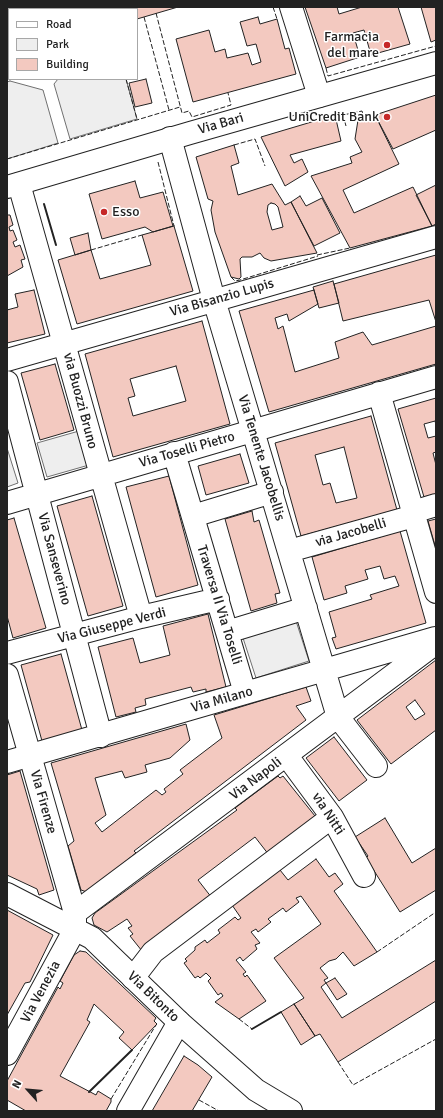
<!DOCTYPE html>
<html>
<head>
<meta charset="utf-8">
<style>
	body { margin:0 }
	#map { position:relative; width:443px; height:1118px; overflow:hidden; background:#fff; font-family:Signika,sans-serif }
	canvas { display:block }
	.frame { position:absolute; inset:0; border:8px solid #222; pointer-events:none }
	.legend { position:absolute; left:8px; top:8px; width:130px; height:72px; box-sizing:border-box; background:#fff; border:1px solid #a7a7a7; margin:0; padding:5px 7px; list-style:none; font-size:12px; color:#222 }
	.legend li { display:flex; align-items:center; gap:8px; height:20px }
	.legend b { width:20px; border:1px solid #a7a7a7 }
	.north { position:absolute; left:8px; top:1070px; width:40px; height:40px; -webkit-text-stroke:3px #fff; paint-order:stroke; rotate:297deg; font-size:11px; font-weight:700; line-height:16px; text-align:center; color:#222 }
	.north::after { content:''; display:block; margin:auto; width:14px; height:18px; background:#222; clip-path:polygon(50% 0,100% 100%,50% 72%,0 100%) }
</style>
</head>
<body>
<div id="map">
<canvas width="443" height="1118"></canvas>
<div class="frame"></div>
<ul class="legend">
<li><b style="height:5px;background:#fff"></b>Road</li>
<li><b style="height:11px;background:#eee"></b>Park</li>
<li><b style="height:11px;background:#f3c9c0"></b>Building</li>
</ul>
<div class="north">N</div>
</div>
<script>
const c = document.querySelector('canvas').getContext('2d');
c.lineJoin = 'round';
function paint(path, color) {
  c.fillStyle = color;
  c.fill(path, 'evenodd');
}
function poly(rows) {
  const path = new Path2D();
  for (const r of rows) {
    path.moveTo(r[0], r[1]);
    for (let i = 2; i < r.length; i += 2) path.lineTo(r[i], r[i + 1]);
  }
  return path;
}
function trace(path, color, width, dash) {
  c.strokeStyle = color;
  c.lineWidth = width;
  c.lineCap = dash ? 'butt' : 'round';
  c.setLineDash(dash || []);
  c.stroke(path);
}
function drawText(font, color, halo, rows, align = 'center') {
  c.font = font + ' Signika,sans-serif';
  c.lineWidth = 3;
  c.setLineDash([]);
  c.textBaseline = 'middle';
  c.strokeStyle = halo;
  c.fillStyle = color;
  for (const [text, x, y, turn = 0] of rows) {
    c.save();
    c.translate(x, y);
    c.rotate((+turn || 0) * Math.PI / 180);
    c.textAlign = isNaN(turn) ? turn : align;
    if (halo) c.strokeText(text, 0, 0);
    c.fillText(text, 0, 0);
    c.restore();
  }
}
const green = poly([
	[58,79,126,79,137,119,70,139,54,84,58,79],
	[10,81,43,90,58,143,7,159,7,82,10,81],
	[79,431,89,465,47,477,37,443,79,431],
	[7,448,18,483,7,487,7,448],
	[296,621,309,661,256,678,243,638,296,621]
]);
const building = poly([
	[86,7,178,7,137,19,137,9,87,9,86,7],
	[305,7,337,7,339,14,362,7,398,7,410,44,371,55,364,30,353,33,360,57,326,68,305,7],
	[421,7,436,7,436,40,431,42,421,7],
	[258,17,260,24,277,19,285,49,289,48,296,74,193,102,176,39,209,30,215,52,225,49,227,58,248,53,252,65,261,62,256,44,247,46,240,22,258,17],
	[146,79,152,103,135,107,129,83,146,79],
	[436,95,436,130,393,149,375,115,436,95],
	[335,115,341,141,290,155,294,163,302,159,308,172,285,186,261,137,335,115],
	[375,115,399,164,343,190,354,213,413,187,432,226,350,248,311,176,352,163,350,157,362,152,355,139,358,120,375,115],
	[234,145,239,163,231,166,238,195,272,184,285,205,291,202,317,253,271,261,264,258,260,253,252,257,242,257,240,259,241,277,239,279,231,277,215,232,211,210,213,201,208,199,196,157,234,145],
	[271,203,275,204,278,207,283,227,272,230,267,212,268,205,271,203],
	[135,181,140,198,163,192,173,226,153,232,145,227,102,239,89,194,135,181],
	[436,185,436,224,432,226,416,195,436,185],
	[300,196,306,206,322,198,340,233,314,246,291,202,300,196],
	[7,215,10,215,13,225,9,227,10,231,13,230,17,240,13,242,15,247,20,245,25,259,21,260,23,267,7,276,7,280,7,215],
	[174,226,193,291,77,324,58,260,91,250,100,279,151,265,142,235,174,226],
	[88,233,91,250,75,255,70,238,88,233],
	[436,255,436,322,429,300,343,321,334,284,436,255],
	[333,281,339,303,319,308,313,287,333,281],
	[34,290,45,334,7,343,7,310,18,307,15,294,34,290],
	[314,290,318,304,289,321,287,314,275,318,278,329,283,326,295,372,339,358,335,342,363,332,372,345,436,326,436,364,269,412,239,311,314,290],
	[202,321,230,424,113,457,85,354,202,321],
	[176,366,186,401,133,416,128,398,135,396,130,379,176,366],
	[55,364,74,430,40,440,21,373,55,364],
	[436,398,436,425,435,421,424,424,428,438,436,436,436,452,433,453,436,465,436,494,424,497,398,409,436,398],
	[371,416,397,510,301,536,275,443,371,416],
	[344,447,357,498,336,503,330,483,323,485,315,455,344,447],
	[240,454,249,483,206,495,198,466,240,454],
	[169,476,198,585,156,597,126,487,169,476],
	[92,496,123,606,88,616,57,506,92,496],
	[252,511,254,522,259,520,280,593,275,594,277,603,251,611,225,519,252,511],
	[14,518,46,628,13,638,7,616,7,520,14,518],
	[436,519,436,549,428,521,436,519],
	[400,531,426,623,336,649,332,638,336,637,329,612,372,599,370,595,399,586,395,576,384,579,380,566,365,570,368,579,345,586,347,593,324,600,312,557,400,531],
	[208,614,226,687,206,692,206,689,193,692,191,687,145,699,146,705,135,708,136,712,116,717,98,647,133,638,140,663,170,655,163,626,208,614],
	[61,654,82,730,42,741,21,665,61,654],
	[436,660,436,730,391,764,357,720,436,660],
	[415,700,425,714,415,720,406,707,415,700],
	[306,687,311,701,296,706,306,720,134,851,136,853,87,892,81,890,68,846,74,841,51,763,186,724,190,740,170,758,145,765,147,772,125,778,122,771,95,778,106,815,95,823,102,832,156,790,162,795,166,792,164,789,183,774,180,770,222,738,214,715,306,687],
	[334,737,367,780,339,801,306,758,334,737],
	[20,771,54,890,39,895,37,889,7,875,7,775,20,771],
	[278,776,280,778,283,776,319,821,269,855,255,837,198,880,212,898,142,951,130,936,133,934,128,928,132,926,127,919,107,932,94,925,92,918,95,913,237,810,235,808,278,776],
	[385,818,412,863,436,848,436,890,400,912,366,858,368,856,355,837,385,818],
	[316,859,329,877,335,873,343,884,334,891,377,952,354,966,343,952,336,959,329,961,320,968,328,978,324,980,326,983,321,987,342,1018,436,960,436,1001,338,1062,320,1034,315,1036,294,1004,304,998,274,958,321,924,301,896,296,898,299,902,286,912,283,908,268,919,271,922,258,932,256,929,251,932,260,943,255,945,257,949,243,961,240,957,236,960,246,972,243,974,245,977,247,975,266,1001,239,1019,215,1002,223,996,221,993,218,995,208,981,211,978,206,973,200,978,198,976,195,978,184,963,187,961,185,959,195,950,195,947,205,940,207,943,220,933,218,930,235,917,238,920,241,918,232,905,280,870,288,880,316,859],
	[7,910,53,935,30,982,25,983,7,1015,7,910],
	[80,951,86,952,156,1018,154,1021,157,1024,132,1050,119,1038,124,1032,94,1004,87,1020,90,1022,60,1076,96,1095,98,1091,111,1099,111,1102,106,1111,26,1111,7,1100,7,1081,58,987,60,989,63,983,60,981,74,955,80,951],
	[335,978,347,994,337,1000,326,983,335,978],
	[294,1004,315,1036,301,1045,281,1012,294,1004],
	[184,1056,198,1065,212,1077,192,1111,152,1111,184,1056]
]);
const minor = poly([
	[291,7,319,96],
	[170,138,214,300,338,717,376,766],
	[19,184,141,617],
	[7,360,436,237],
	[7,382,101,736],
	[379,393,436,592],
	[174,453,245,693],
	[7,503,436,377],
	[413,512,436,505],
	[193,516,272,492],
	[289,551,414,516],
	[227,632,306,608],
	[7,653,141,617,218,599],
	[287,756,332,817,364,876],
	[7,762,435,638],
	[75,913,436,643],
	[133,978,153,952,332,817],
	[7,1054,75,929],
	[128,1111,179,1022]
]);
const major = poly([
	[7,187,190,133,436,63],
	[7,675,75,913,75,929],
	[7,894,92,938,179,1022,256,1090,291,1111]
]);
const fence = poly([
	[273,7,277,19],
	[156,13,182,113,189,111,192,117,231,105,228,93],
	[144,17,169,110],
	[326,68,328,76,436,46],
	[126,79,137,119],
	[346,126,343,115,362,111,364,118],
	[234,145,255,139,265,166],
	[7,159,180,107],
	[158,162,174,226],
	[91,250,142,235],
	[317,255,350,248],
	[231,277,235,281,240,280,318,256],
	[377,952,436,912],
	[239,1019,252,1029],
	[338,1062,353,1085,436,1039],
	[111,1099,156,1025],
	[199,1100,219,1111]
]);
const wall = poly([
	[42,7,44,7],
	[44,204,56,245],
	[252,1029,281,1012],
	[89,1092,132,1050]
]);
const markers = [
	[387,45,4,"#c62828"],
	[387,117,4,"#c62828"],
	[104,212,4,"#c62828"]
];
const poiNames = [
	["Farmacia",379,37],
	["del mare",379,53],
	["UniCredit Bank",379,117],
	["Esso",112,212,"left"]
];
const streetNames = [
	["Via Bari",221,124,-16],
	["Via Bisanzio Lupis",222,298,-16],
	["via Buozzi Bruno",80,401,75],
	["Via Toselli Pietro",187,450,-16],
	["Via Tenente Jacobellis",261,458,73],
	["via Jacobelli",351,533,-16],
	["Via Sanseverino",54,559,75],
	["Traversa II Via Toselli",219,605,73],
	["Via Giuseppe Verdi",112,626,-14],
	["Via Milano",222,700,-16],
	["Via Napoli",256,779,-37],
	["Via Firenze",43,802,74],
	["via Nitti",328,814,57],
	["Via Venezia",41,992,-62],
	["Via Bitonto",153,997,44]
];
paint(green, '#eee');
trace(green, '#6f6f6f', 1);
paint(building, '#f3c9c0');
trace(building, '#222', 1);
trace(minor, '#222', 24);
trace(major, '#222', 24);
trace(minor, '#fff', 22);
trace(major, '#fff', 22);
trace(fence, '#222', 1, [5, 2]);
trace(wall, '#222', 2);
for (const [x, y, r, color] of markers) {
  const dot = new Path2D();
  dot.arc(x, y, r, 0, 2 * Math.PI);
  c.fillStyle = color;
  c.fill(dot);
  trace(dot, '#fff', 1.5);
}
drawText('14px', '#222', '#fff', poiNames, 'right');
drawText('14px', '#222', '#fff', streetNames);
</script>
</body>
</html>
